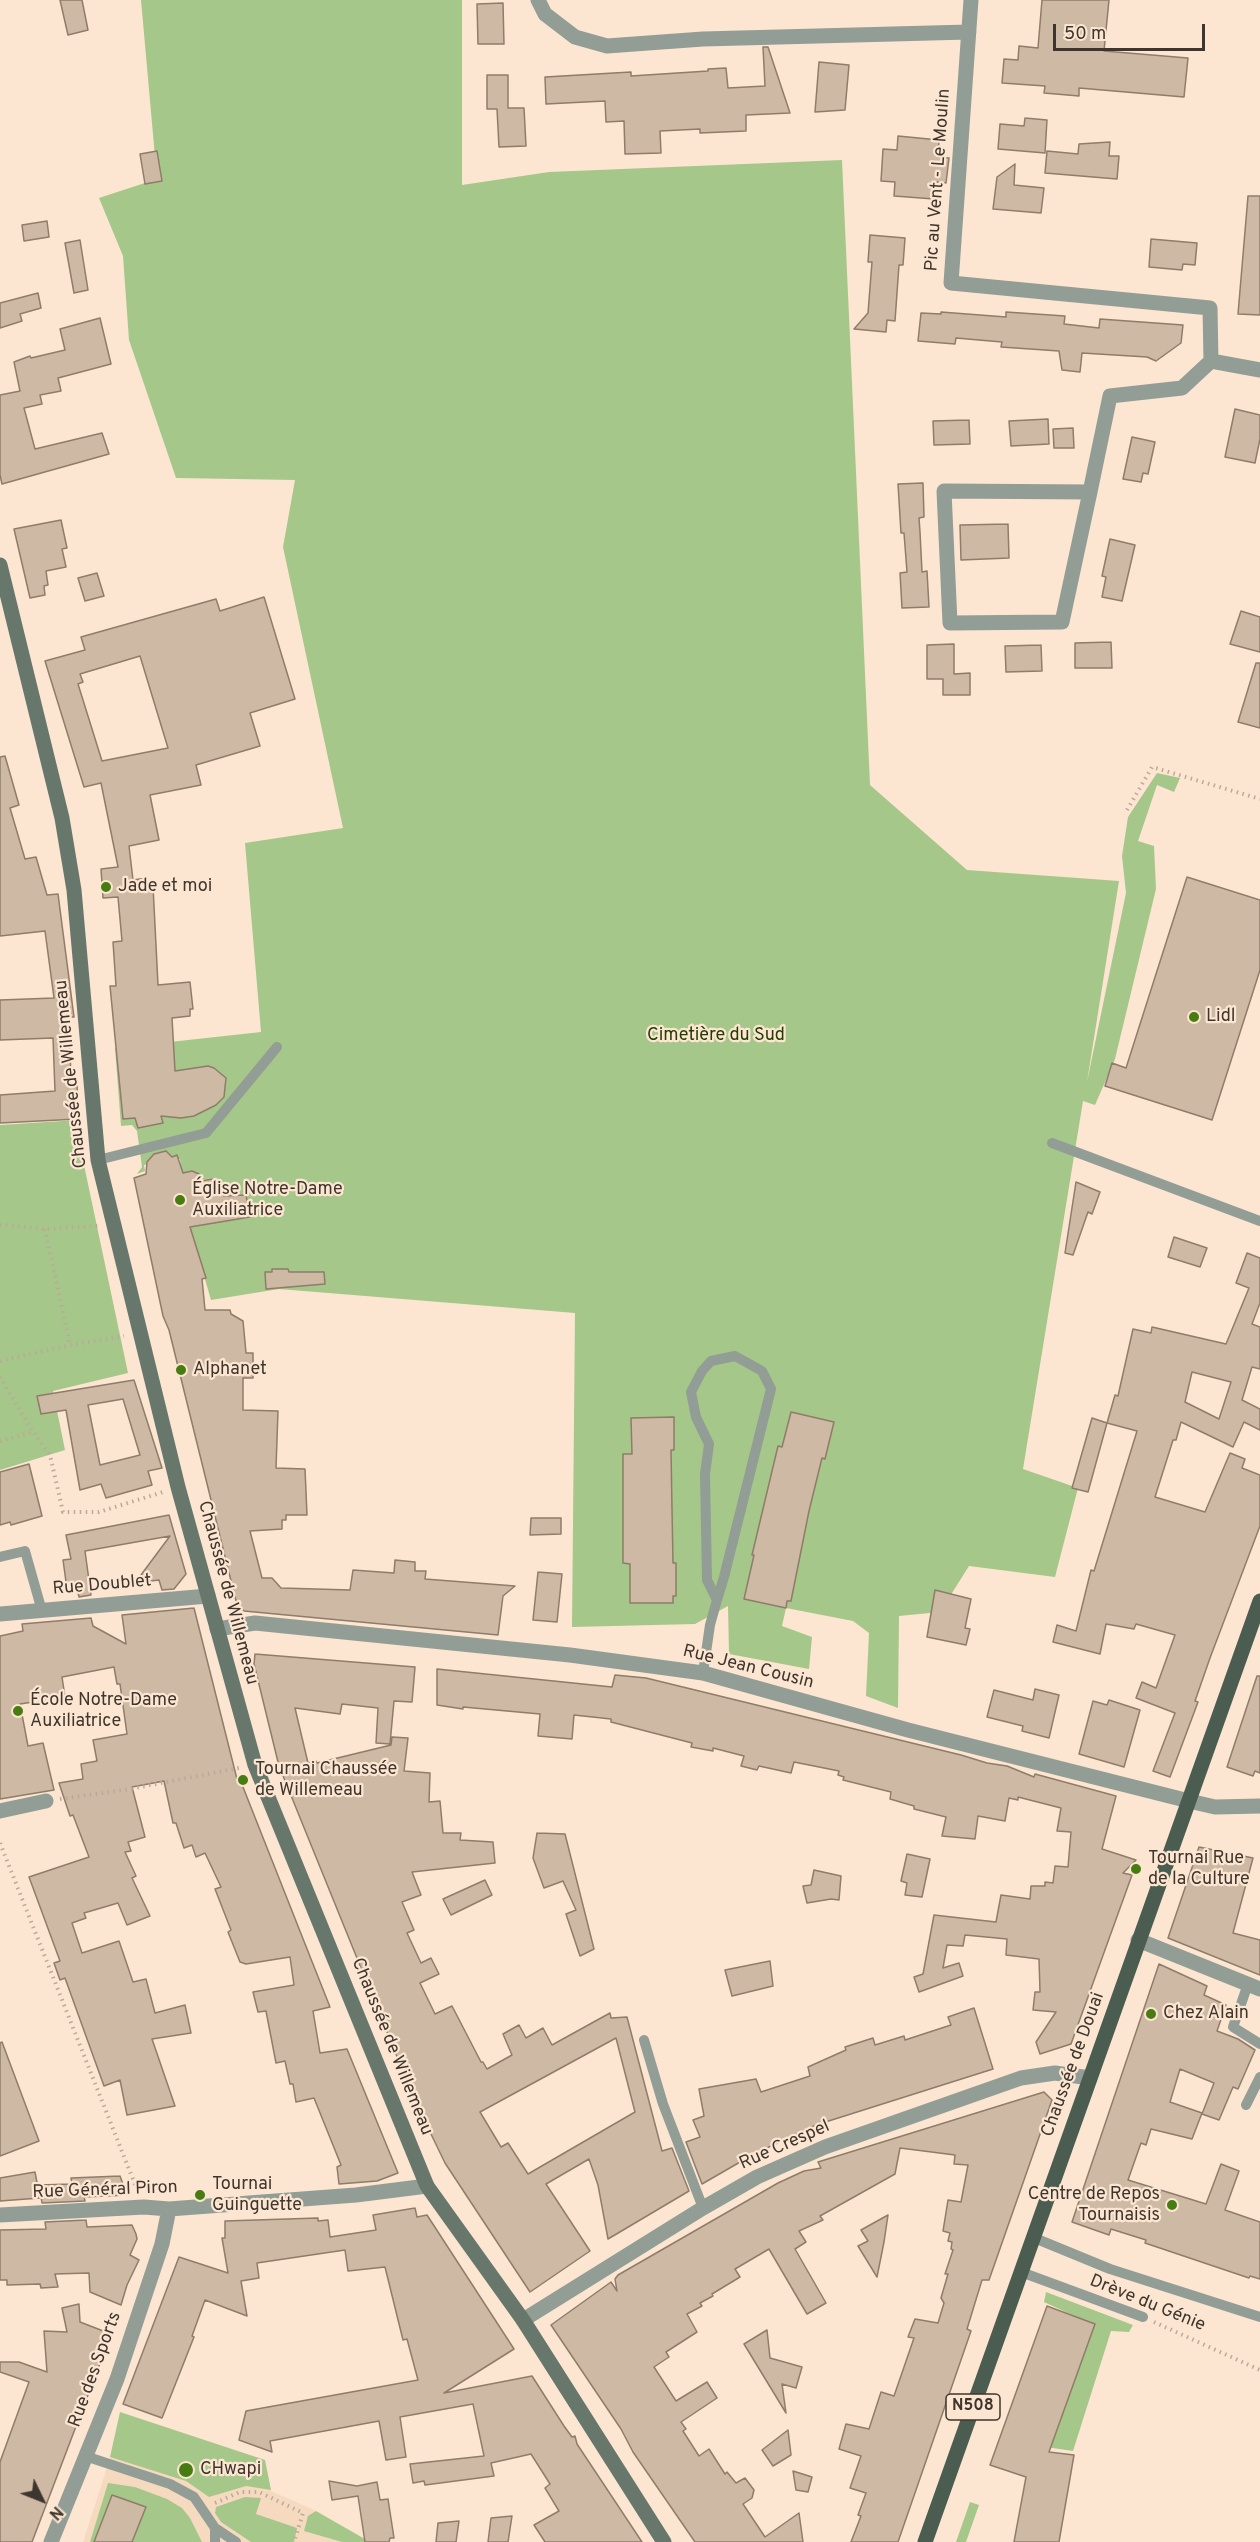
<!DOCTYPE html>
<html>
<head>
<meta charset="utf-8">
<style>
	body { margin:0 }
	#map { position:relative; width:1260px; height:2542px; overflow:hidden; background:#fce6d1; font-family:Overpass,sans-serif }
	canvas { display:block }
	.north { position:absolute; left:12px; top:2470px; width:60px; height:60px; -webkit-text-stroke:4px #fce6d1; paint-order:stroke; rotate:133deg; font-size:16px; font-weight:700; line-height:24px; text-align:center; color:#3e362e }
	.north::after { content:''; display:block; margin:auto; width:21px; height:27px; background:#3e362e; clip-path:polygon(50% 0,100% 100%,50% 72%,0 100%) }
	.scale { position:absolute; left:1053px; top:24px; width:152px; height:27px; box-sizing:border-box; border:3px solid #3e362e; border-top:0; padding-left:8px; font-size:18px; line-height:21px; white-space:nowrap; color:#3e362e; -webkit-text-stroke:4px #fce6d1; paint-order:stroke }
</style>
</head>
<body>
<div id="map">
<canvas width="1260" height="2542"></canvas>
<div class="north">N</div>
<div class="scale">50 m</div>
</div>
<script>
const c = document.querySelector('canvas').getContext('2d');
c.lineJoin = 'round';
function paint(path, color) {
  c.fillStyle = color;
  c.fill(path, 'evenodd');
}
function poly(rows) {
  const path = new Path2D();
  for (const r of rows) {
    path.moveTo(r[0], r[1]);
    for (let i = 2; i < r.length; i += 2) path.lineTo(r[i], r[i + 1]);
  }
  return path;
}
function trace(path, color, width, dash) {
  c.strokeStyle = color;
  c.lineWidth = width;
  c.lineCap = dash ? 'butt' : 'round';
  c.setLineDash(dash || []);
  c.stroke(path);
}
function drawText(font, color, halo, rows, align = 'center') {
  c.font = font + ' Overpass,sans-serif';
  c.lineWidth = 4.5;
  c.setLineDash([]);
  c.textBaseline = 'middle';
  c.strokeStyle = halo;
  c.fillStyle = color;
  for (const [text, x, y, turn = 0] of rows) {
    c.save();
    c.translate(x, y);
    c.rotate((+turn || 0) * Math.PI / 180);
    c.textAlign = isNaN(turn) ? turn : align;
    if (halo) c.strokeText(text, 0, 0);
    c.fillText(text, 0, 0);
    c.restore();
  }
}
const built = poly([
	[111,2455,265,2460,271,2491,312,2509,370,2542,83,2542]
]);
const green = poly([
	[141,0,462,0,462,185,549,172,842,160,870,785,967,870,1119,881,1087,1082,1126,893,1122,856,1128,817,1157,773,1180,778,1174,792,1157,785,1138,841,1154,846,1156,889,1115,1059,1095,1105,1083,1101,1023,1469,1078,1488,1055,1577,969,1566,940,1612,899,1616,898,1708,866,1696,869,1633,853,1621,786,1608,782,1626,812,1637,809,1669,729,1654,728,1606,695,1624,572,1627,575,1313,279,1289,211,1300,189,1224,222,1195,221,1183,213,1178,199,1180,182,1175,180,1159,144,1165,145,1171,137,1174,142,1167,137,1131,132,1125,121,1126,115,1048,261,1032,245,843,343,828,283,547,295,480,176,478,129,340,123,256,99,198,157,179],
	[79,1120,84,1165,128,1373,53,1391,65,1450,0,1470,0,1125],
	[1046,2292,1133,2325,1129,2332,1111,2331,1073,2451,1046,2447,1092,2324,1044,2302],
	[120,2412,265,2460,271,2490,246,2486,209,2497,186,2481,110,2457],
	[108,2483,135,2487,167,2499,182,2508,190,2518,202,2542,90,2542],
	[245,2497,261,2498,256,2514,297,2528,294,2542,251,2542,221,2522,215,2513,216,2507],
	[970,2502,979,2505,966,2542,956,2542],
	[316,2511,370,2542,342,2542,304,2531,308,2516]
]);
const building = poly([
	[60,0,82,0,88,30,68,35,60,0],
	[1042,0,1109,0,1104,51,1188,58,1184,97,1079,88,1079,96,1044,93,1045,86,1002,83,1004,59,1018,60,1019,46,1038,48,1042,0],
	[503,3,504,44,478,44,477,4,503,3],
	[763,47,768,47,790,113,746,115,746,131,700,133,700,129,660,131,661,153,625,154,624,121,606,122,605,101,546,104,545,77,631,72,631,76,708,71,708,69,726,68,728,88,765,86,763,47],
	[819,62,849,65,845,110,815,112,819,62],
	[487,75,508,75,508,108,524,108,526,146,499,147,497,109,487,109,487,75],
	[1025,118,1047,120,1045,153,998,149,1000,124,1024,126,1025,118],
	[898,136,939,140,938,157,949,158,946,183,936,182,934,199,894,196,895,182,881,181,883,149,897,150,898,136],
	[1110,142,1109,156,1119,156,1117,179,1045,173,1047,151,1078,154,1079,144,1110,142],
	[157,151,162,181,145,184,140,154,157,151],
	[1015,164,1014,185,1044,188,1041,213,993,209,997,177,1015,164],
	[1248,196,1260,196,1260,315,1238,314,1248,196],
	[47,221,49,237,24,241,22,225,47,221],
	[870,235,905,238,903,265,899,265,895,321,887,320,886,332,854,329,868,313,872,262,868,262,870,235],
	[1151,239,1197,243,1195,265,1183,264,1182,270,1149,267,1151,239],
	[80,240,88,290,74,293,65,243,80,240],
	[38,293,41,308,20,314,22,321,0,328,0,303,38,293],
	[941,312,1006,317,1006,312,1065,316,1064,324,1099,328,1100,319,1183,325,1181,343,1156,361,1147,357,1082,353,1080,372,1062,370,1059,351,1001,347,1002,342,956,338,955,344,918,341,921,313,941,314,941,312],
	[100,318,111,364,58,378,61,391,40,395,42,404,24,408,35,449,102,433,109,454,2,484,0,475,0,395,20,391,14,362,30,356,31,358,65,350,60,329,100,318],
	[1235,409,1260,415,1260,439,1255,463,1225,457,1235,409],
	[1048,419,1049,444,1011,446,1009,421,1048,419],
	[969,420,970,444,934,445,933,421,969,420],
	[1073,428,1074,448,1054,448,1053,429,1073,428],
	[1132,437,1155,442,1148,474,1143,473,1141,482,1123,479,1132,437],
	[923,483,924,517,919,518,920,532,922,572,927,571,929,607,902,608,900,573,907,572,904,533,901,533,898,484,923,483],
	[61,520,67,548,62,549,66,567,46,571,48,585,44,586,45,595,30,598,14,529,61,520],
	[1008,524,1009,558,961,560,960,525,1008,524],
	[1110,539,1135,545,1122,601,1102,597,1106,577,1102,576,1110,539],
	[97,573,104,596,85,601,78,578,97,573],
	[264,597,295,699,250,713,260,746,196,765,201,785,150,795,159,840,129,846,133,880,147,878,147,886,153,886,158,985,190,982,193,1009,190,1009,190,1016,172,1018,175,1071,208,1066,214,1068,226,1078,224,1097,216,1105,194,1116,181,1118,161,1116,163,1123,138,1128,135,1118,123,1119,110,986,116,986,113,942,122,941,118,897,103,898,101,869,118,867,101,783,84,787,45,661,85,650,81,637,216,599,220,611,264,597],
	[140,656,168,748,102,761,78,684,83,682,80,674,140,656],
	[1241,611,1260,617,1260,652,1230,644,1241,611],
	[1111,642,1112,668,1075,668,1075,643,1111,642],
	[954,644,954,674,970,673,970,695,943,695,943,679,927,679,927,645,954,644],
	[1041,645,1042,671,1006,672,1005,646,1041,645],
	[1256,663,1260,663,1260,728,1238,722,1256,663],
	[5,756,19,805,10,808,25,859,36,857,47,895,58,894,74,1017,69,1017,71,1080,77,1080,78,1119,0,1123,0,1095,55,1091,53,1038,0,1040,0,1000,54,998,45,931,0,936,0,757,5,756],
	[1187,877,1260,900,1260,970,1212,1120,1105,1086,1112,1063,1126,1068,1187,877],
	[166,1151,172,1157,177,1155,183,1173,192,1171,199,1174,201,1181,212,1179,221,1184,224,1196,246,1195,250,1217,190,1227,206,1278,202,1279,205,1310,230,1310,231,1314,243,1321,246,1353,253,1353,253,1378,243,1378,243,1410,278,1411,276,1468,305,1469,307,1515,286,1515,286,1520,282,1520,282,1529,250,1531,262,1578,272,1578,281,1588,350,1590,353,1570,394,1573,395,1560,415,1562,415,1571,426,1571,425,1579,515,1586,503,1596,498,1635,244,1611,237,1605,169,1330,163,1316,134,1178,146,1174,147,1162,154,1154,166,1151],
	[1076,1182,1100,1192,1092,1214,1088,1212,1073,1255,1065,1253,1076,1182],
	[1174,1237,1207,1248,1200,1267,1168,1257,1174,1237],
	[1247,1253,1260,1258,1260,1303,1252,1324,1260,1327,1260,1369,1252,1367,1242,1400,1260,1409,1260,1430,1244,1422,1233,1447,1181,1422,1176,1440,1173,1440,1155,1497,1205,1512,1230,1453,1245,1459,1242,1468,1260,1475,1260,1526,1210,1658,1195,1701,1198,1702,1170,1777,1153,1771,1175,1713,1136,1698,1142,1682,1156,1688,1175,1635,1136,1624,1134,1629,1106,1624,1100,1654,1053,1642,1057,1625,1076,1631,1091,1570,1094,1571,1137,1431,1107,1423,1115,1395,1118,1396,1133,1329,1151,1333,1152,1327,1226,1344,1249,1288,1236,1283,1247,1253],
	[1192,1372,1231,1382,1219,1419,1185,1402,1192,1372],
	[272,1269,288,1269,289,1272,324,1272,325,1284,266,1289,265,1272,272,1272,272,1269],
	[134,1380,162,1468,148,1471,152,1485,106,1498,101,1484,80,1490,66,1410,41,1414,37,1396,134,1380],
	[123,1399,140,1455,100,1465,88,1405,123,1399],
	[791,1412,834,1422,825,1459,822,1458,809,1511,791,1601,787,1601,786,1608,744,1599,754,1555,752,1555,778,1446,782,1447,791,1412],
	[674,1417,674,1450,671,1450,672,1509,673,1563,676,1563,676,1596,673,1596,673,1603,630,1603,630,1564,623,1563,623,1454,632,1454,631,1418,674,1417],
	[1092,1418,1107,1423,1088,1492,1072,1488,1092,1418],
	[29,1464,42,1516,11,1525,10,1522,0,1525,0,1472,29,1464],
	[169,1515,186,1574,174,1589,162,1590,159,1580,135,1583,170,1536,85,1551,91,1595,79,1597,77,1588,67,1589,63,1560,71,1559,66,1535,169,1515],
	[531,1518,561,1518,561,1534,530,1535,531,1518],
	[538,1572,562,1574,557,1622,533,1620,538,1572],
	[935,1590,971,1599,965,1628,970,1629,966,1645,927,1637,935,1590],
	[194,1608,238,1783,241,1782,330,2007,313,2011,320,2053,347,2049,398,2173,377,2181,339,2184,337,2167,341,2165,314,2098,296,2102,293,2084,290,2084,285,2061,276,2063,266,2011,258,2012,253,1992,294,1985,290,1957,246,1964,240,1962,228,1932,231,1930,215,1889,221,1887,205,1853,196,1857,192,1845,184,1848,176,1823,173,1823,164,1781,132,1787,145,1837,128,1842,131,1851,125,1852,136,1876,132,1878,150,1916,127,1925,118,1903,84,1913,86,1918,72,1923,82,1953,119,1941,133,1982,146,1979,155,2013,185,2005,191,2033,152,2039,175,2106,127,2115,120,2080,104,2086,65,1978,60,1980,54,1963,60,1961,29,1877,89,1857,73,1815,70,1816,59,1783,83,1779,81,1764,97,1761,93,1740,127,1734,120,1684,117,1684,114,1667,62,1677,65,1697,20,1704,28,1746,43,1743,54,1790,0,1799,0,1636,23,1631,22,1624,91,1618,93,1626,126,1644,122,1615,194,1608],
	[255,1654,415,1667,412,1702,394,1701,390,1744,376,1743,378,1708,342,1704,340,1714,295,1708,308,1763,316,1761,317,1763,391,1745,392,1737,408,1738,404,1771,430,1773,429,1802,440,1801,443,1833,461,1833,460,1840,493,1842,495,1863,412,1872,421,1895,402,1902,414,1930,407,1933,421,1963,431,1958,439,1974,420,1983,435,2014,452,2006,481,2062,483,2062,487,2069,512,2055,503,2034,519,2025,526,2038,543,2028,552,2045,610,2013,611,2018,627,2017,662,2151,672,2148,689,2191,608,2239,598,2185,589,2159,546,2184,590,2251,530,2292,445,2163,415,2101,279,1766,254,1664,255,1654],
	[616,2038,635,2112,528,2174,508,2143,501,2147,480,2112,616,2038],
	[437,1669,612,1687,615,1675,646,1678,961,1755,987,1763,1007,1766,1034,1777,1035,1774,1116,1796,1102,1849,1136,1860,1123,1873,1132,1875,1071,2044,1040,2054,1036,2042,1056,2012,1033,2010,1035,1992,1040,1992,1039,1959,1006,1955,1007,1939,965,1935,963,1946,947,1945,943,1968,959,1963,963,1976,919,1992,914,1977,923,1974,934,1915,996,1922,1001,1895,1030,1899,1031,1886,1045,1886,1045,1882,1053,1883,1055,1866,1068,1867,1071,1832,1057,1831,1061,1808,1018,1797,1018,1800,1009,1798,1005,1821,978,1816,975,1839,942,1836,946,1817,914,1809,914,1806,890,1799,891,1792,843,1780,844,1777,838,1775,839,1771,794,1762,791,1773,759,1766,757,1770,741,1766,744,1756,713,1748,713,1751,691,1747,692,1743,611,1722,611,1719,574,1715,572,1739,538,1736,540,1714,463,1707,463,1709,437,1705,437,1669],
	[1257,1676,1260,1676,1260,1773,1255,1771,1253,1776,1227,1767,1257,1676],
	[1035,1689,1059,1695,1049,1738,1022,1731,1023,1726,987,1717,994,1690,1033,1700,1035,1689],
	[1109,1700,1140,1710,1124,1767,1079,1754,1093,1701,1107,1705,1109,1700],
	[537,1833,565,1834,594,1949,580,1956,566,1914,576,1910,563,1881,544,1888,533,1858,537,1833],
	[1199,1847,1253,1858,1233,1933,1260,1940,1260,1975,1168,1938,1199,1847],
	[907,1854,930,1859,922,1897,905,1895,907,1883,901,1881,907,1854],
	[814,1870,841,1876,839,1900,831,1899,807,1903,803,1886,811,1885,814,1870],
	[485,1880,492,1895,451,1915,443,1899,485,1880],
	[770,1961,773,1986,732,1996,725,1970,770,1961],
	[1159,1964,1207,1986,1204,1995,1226,2005,1217,2031,1238,2039,1255,2050,1238,2089,1233,2087,1219,2120,1202,2114,1214,2083,1180,2069,1170,2102,1202,2113,1192,2139,1151,2129,1146,2145,1141,2143,1128,2180,1206,2204,1221,2164,1239,2171,1225,2210,1260,2222,1260,2279,1250,2276,1249,2278,1145,2243,1146,2240,1111,2229,1109,2235,1072,2222,1159,1964],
	[974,2008,993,2069,816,2125,754,2154,702,2184,686,2142,700,2137,693,2120,704,2116,699,2089,756,2079,761,2092,810,2076,808,2067,846,2050,845,2047,873,2038,875,2045,904,2036,905,2040,951,2025,948,2017,974,2008],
	[2,2042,39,2141,0,2156,0,2043,2,2042],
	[1044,2092,1052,2100,989,2280,982,2280,967,2329,971,2331,898,2542,851,2542,861,2516,858,2515,866,2493,850,2488,861,2456,839,2449,846,2424,869,2429,881,2392,894,2396,914,2338,908,2337,915,2319,938,2323,944,2303,941,2298,948,2274,945,2274,953,2250,951,2249,952,2242,948,2241,950,2233,943,2231,948,2200,961,2202,968,2165,954,2164,955,2155,900,2148,895,2174,820,2216,823,2220,799,2231,806,2242,795,2249,826,2303,807,2314,769,2249,735,2269,740,2277,712,2294,713,2296,700,2303,702,2306,687,2314,697,2332,666,2352,669,2357,654,2367,676,2401,707,2382,717,2398,681,2422,686,2429,683,2431,699,2456,709,2449,725,2474,727,2472,736,2483,745,2478,754,2490,752,2498,743,2504,765,2537,799,2513,803,2542,695,2542,633,2452,621,2429,551,2325,611,2282,617,2291,615,2279,618,2275,778,2183,804,2171,821,2168,818,2162,1044,2092],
	[35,2172,40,2198,0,2201,0,2178,35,2172],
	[120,2176,127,2195,84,2197,85,2201,42,2203,39,2185,72,2184,71,2178,120,2176],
	[415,2208,417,2217,427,2215,514,2349,444,2393,532,2376,564,2426,572,2437,575,2436,577,2444,642,2542,545,2542,534,2525,559,2511,545,2488,550,2484,531,2454,491,2463,494,2476,425,2485,424,2481,413,2483,410,2464,484,2456,473,2404,400,2417,406,2457,386,2460,379,2421,270,2441,272,2452,239,2440,246,2411,418,2380,407,2339,403,2340,385,2267,348,2271,345,2250,257,2263,259,2278,241,2281,247,2316,205,2300,192,2336,194,2337,162,2418,123,2404,179,2257,228,2273,222,2238,225,2238,225,2221,318,2218,318,2221,328,2220,330,2237,376,2230,373,2215,415,2208],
	[888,2215,884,2242,877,2277,858,2246,868,2241,861,2230,888,2215],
	[86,2220,87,2227,132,2225,136,2234,137,2239,130,2255,139,2260,127,2285,121,2305,90,2292,89,2273,55,2274,58,2287,41,2288,40,2284,7,2285,7,2280,0,2280,0,2230,46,2229,45,2222,86,2220],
	[79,2304,80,2322,111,2334,107,2345,32,2542,0,2542,0,2462,29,2382,0,2372,0,2362,19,2362,47,2372,44,2331,67,2332,62,2308,79,2304],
	[1047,2306,1095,2324,1049,2452,1074,2455,1059,2542,1014,2542,1026,2477,990,2465,1047,2306],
	[767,2330,770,2358,802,2367,796,2388,782,2384,786,2413,744,2344,767,2330],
	[788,2430,791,2455,773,2466,762,2450,788,2430],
	[793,2471,812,2477,808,2492,796,2490,793,2471],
	[329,2481,357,2486,377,2482,380,2500,388,2499,394,2538,390,2538,389,2542,365,2542,358,2496,332,2500,329,2481],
	[112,2495,146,2507,132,2542,94,2542,112,2495],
	[512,2516,508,2542,488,2542,491,2518,512,2516],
	[459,2521,456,2542,436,2542,438,2523,459,2521]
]);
const path = poly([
	[1127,810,1152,767,1260,799],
	[0,1225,45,1229,98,1226],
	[45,1229,70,1345],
	[0,1361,70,1345,124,1336],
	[0,1377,33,1432],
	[0,1441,33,1432,50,1455,63,1512,99,1512,163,1492],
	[60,1799,130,1789,239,1768],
	[0,1843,138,2192],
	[1154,2322,1260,2370],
	[215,2503,240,2492,259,2492,303,2513,294,2542]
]);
const lane = poly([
	[1052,1143,1260,1221],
	[98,1160,206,1133,277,1047],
	[0,1557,25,1551,42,1611],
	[703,1673,710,1625,717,1600,724,1577,771,1389,762,1371,735,1356,711,1361,702,1371,691,1392,696,1417,709,1444,705,1474,707,1580,717,1600],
	[1248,1984,1233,2027,1260,2044],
	[644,2040,663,2104,703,2208],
	[1246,2105,1260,2077],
	[1032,2237,1110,2269,1260,2317],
	[1021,2272,1143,2317],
	[85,2456,170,2484,194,2497,215,2528,236,2542],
	[215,2542,215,2528]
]);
const street = poly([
	[538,0,545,14,575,37,607,46,703,39,969,32],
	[971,0,951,283,1210,308,1211,361],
	[1090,492,944,491,950,623,1062,622,1090,492,1110,396,1182,388,1211,361,1260,370],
	[0,1614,208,1596],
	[217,1629,255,1623,570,1655,703,1673,908,1730,1189,1801,1215,1807,1260,1806],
	[0,1811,46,1801],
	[1138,1940,1260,1989],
	[0,2215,144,2207,169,2209,356,2195,427,2186],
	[523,2320,703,2208,757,2177,825,2147,1021,2078,1055,2073,1090,2078],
	[51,2542,117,2379,162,2244,169,2209]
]);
const secondary = poly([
	[0,565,62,818,74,890,98,1160,178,1487,255,1765,427,2186,523,2320,664,2542]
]);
const primary = poly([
	[925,2542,1260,1601]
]);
const markers = [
	[106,887,6,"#467c10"],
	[1194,1017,6,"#467c10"],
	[180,1200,6,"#467c10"],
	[181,1370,6,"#467c10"],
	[18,1711,6,"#467c10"],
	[243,1780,6,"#467c10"],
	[1136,1869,6,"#467c10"],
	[1151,2014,6,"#467c10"],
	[200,2195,6,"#467c10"],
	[1172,2205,6,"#467c10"],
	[186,2470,8,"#467c10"]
];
const shields = [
	[973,2407,54]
];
const shieldNames = [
	["N508",973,2407]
];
const streetNames = [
	["Pic au Vent - Le Moulin",939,180,-86],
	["Chaussée de Willemeau",72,1074,-96],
	["Rue Doublet",102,1586,-5],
	["Chaussée de Willemeau",227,1593,75],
	["Rue Jean Cousin",748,1668,14],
	["Chaussée de Willemeau",391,2047,68],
	["Chaussée de Douai",1074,2065,-70],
	["Rue Crespel",785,2146,-24],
	["Rue Général Piron",105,2191,-2],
	["Drève du Génie",1147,2304,22],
	["Rue des Sports",96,2370,-70]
];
const poiNames = [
	["Jade et moi",118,887],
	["Lidl",1206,1017],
	["Église Notre-Dame",192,1190],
	["Auxiliatrice",192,1211],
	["Alphanet",193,1370],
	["École Notre-Dame",30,1701],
	["Auxiliatrice",30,1722],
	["Tournai Chaussée",255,1770],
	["de Willemeau",255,1791],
	["Tournai Rue",1148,1859],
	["de la Culture",1148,1880],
	["Chez Alain",1163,2014],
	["Tournai",212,2185],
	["Guinguette",212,2206],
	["Centre de Repos",1160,2195,"right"],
	["Tournaisis",1160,2216,"right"],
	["CHwapi",200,2470]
];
const parkNames = [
	["Cimetière du Sud",716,1036]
];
paint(built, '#f6dac0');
paint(green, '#a6c78a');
paint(building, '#ceb9a5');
trace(building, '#8f7c69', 1.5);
trace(path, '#ba9', 4, [1.5, 4.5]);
trace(lane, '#929d95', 10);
trace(street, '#929d95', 15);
trace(secondary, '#68776c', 15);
trace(primary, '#4b5d50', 15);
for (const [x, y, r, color] of markers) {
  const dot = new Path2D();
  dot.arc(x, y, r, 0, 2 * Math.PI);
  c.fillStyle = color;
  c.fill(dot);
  trace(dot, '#fce6d1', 2);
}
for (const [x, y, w] of shields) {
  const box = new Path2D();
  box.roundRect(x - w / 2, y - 13, w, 26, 4.5);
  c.fillStyle = '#fce6d1';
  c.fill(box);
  trace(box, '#3e362e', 1.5);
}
drawText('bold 16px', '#3e362e', null, shieldNames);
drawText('18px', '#3e362e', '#fce6d1', streetNames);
drawText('18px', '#3e362e', '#fce6d1', poiNames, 'left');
drawText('18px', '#243d05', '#fce6d1', parkNames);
</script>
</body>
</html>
